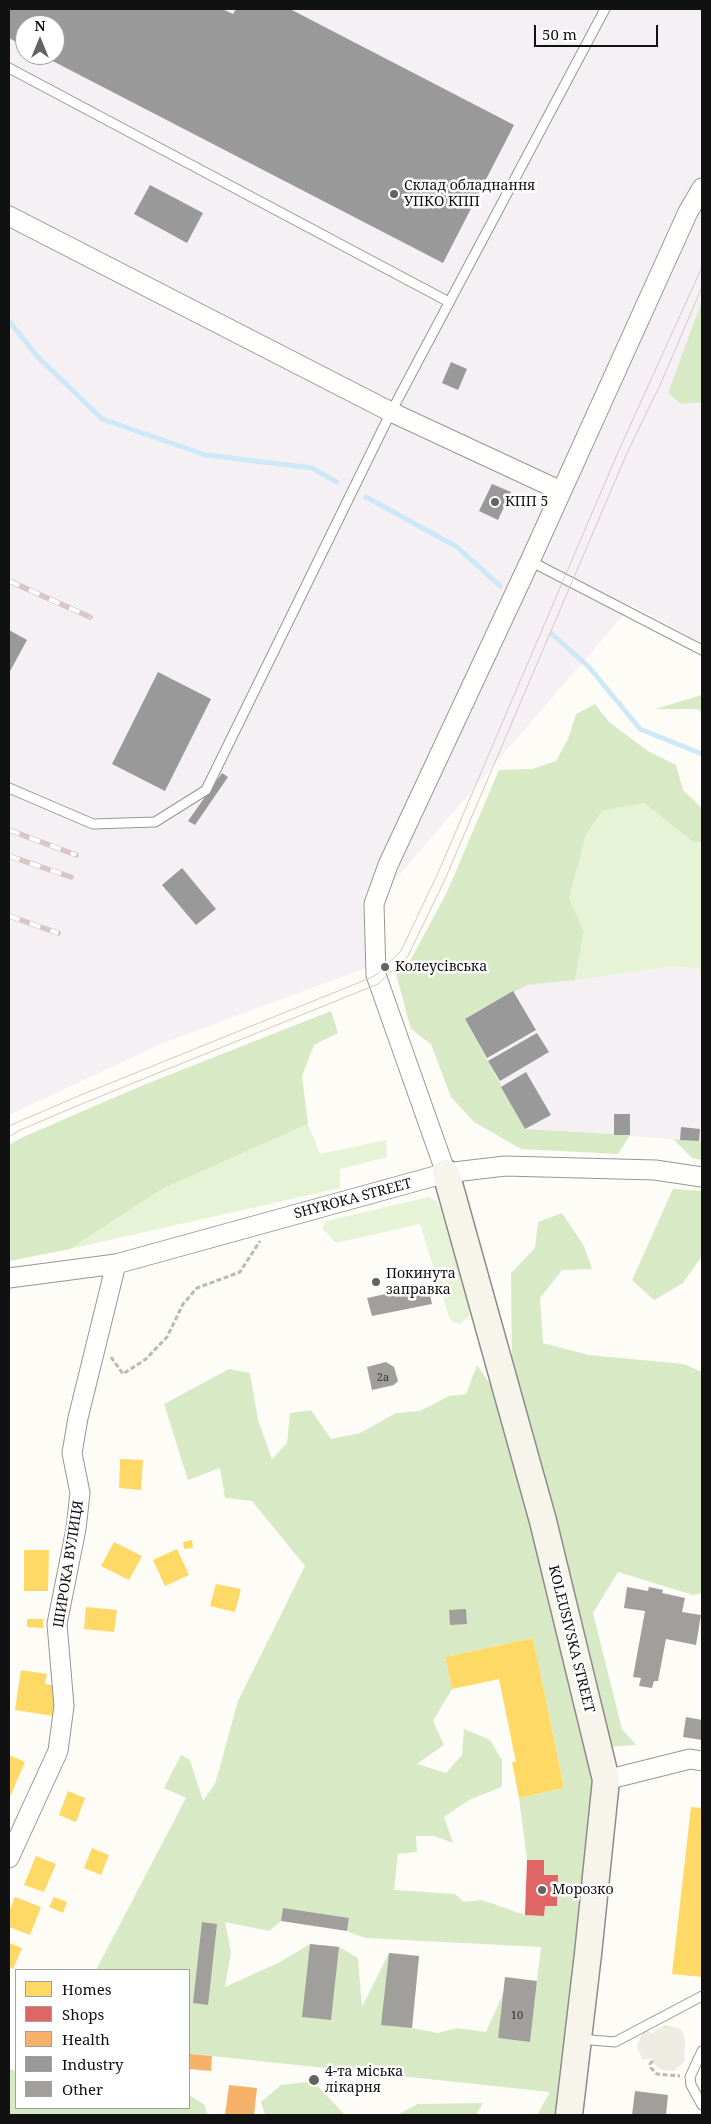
<!DOCTYPE html>
<html>
<head>
<meta charset="utf-8">
<style>
	body { margin:0 }
	#map { position:relative; width:711px; height:2124px; overflow:hidden; background:#fdfcf7; font-family:"Noto Serif",serif }
	canvas { display:block }
	.frame { position:absolute; inset:0; border:10px solid #111; pointer-events:none }
	.legend { position:absolute; left:15px; top:1969px; width:175px; height:140px; box-sizing:border-box; background:#fff; border:1px solid #a0a0a0; margin:0; padding:6px 9px; list-style:none; font-size:15px; color:#111 }
	.legend li { display:flex; align-items:center; gap:10px; height:25px }
	.legend b { width:25px; border:1px solid #a0a0a0 }
	.north { position:absolute; left:15px; top:15px; width:50px; height:50px; box-sizing:border-box; background:#fff; border:1px solid #a0a0a0; border-radius:50%; rotate:0deg; font-size:14px; font-weight:700; line-height:20px; text-align:center; color:#111 }
	.north::after { content:''; display:block; margin:auto; width:18px; height:22px; background:#646362; clip-path:polygon(50% 0,100% 100%,50% 72%,0 100%) }
	.scale { position:absolute; left:534px; top:25px; width:124px; height:22px; box-sizing:border-box; border:2px solid #111; border-top:0; padding-left:6px; font-size:15px; line-height:18px; white-space:nowrap; color:#111; -webkit-text-stroke:4px #fff; paint-order:stroke }
</style>
</head>
<body>
<div id="map">
<canvas width="711" height="2124"></canvas>
<div class="frame"></div>
<ul class="legend">
<li><b style="height:14px;background:#ffd966"></b>Homes</li>
<li><b style="height:14px;background:#e06666"></b>Shops</li>
<li><b style="height:14px;background:#f6b26b"></b>Health</li>
<li><b style="height:14px;background:#999"></b>Industry</li>
<li><b style="height:14px;background:#a19f9c"></b>Other</li>
</ul>
<div class="north">N</div>
<div class="scale">50 m</div>
</div>
<script>
const c = document.querySelector('canvas').getContext('2d');
c.lineJoin = 'round';
function paint(path, color) {
  c.fillStyle = color;
  c.fill(path, 'evenodd');
}
function poly(rows) {
  const path = new Path2D();
  for (const r of rows) {
    path.moveTo(r[0], r[1]);
    for (let i = 2; i < r.length; i += 2) path.lineTo(r[i], r[i + 1]);
  }
  return path;
}
function trace(path, color, width, dash) {
  c.strokeStyle = color;
  c.lineWidth = width;
  c.lineCap = dash ? 'butt' : 'round';
  c.setLineDash(dash || []);
  c.stroke(path);
}
function drawText(font, color, halo, rows, align = 'center') {
  c.font = font + ' "Noto Serif",serif';
  c.lineWidth = 5;
  c.setLineDash([]);
  c.textBaseline = 'middle';
  c.strokeStyle = halo;
  c.fillStyle = color;
  for (const [text, x, y, turn = 0] of rows) {
    c.save();
    c.translate(x, y);
    c.rotate((+turn || 0) * Math.PI / 180);
    c.textAlign = isNaN(turn) ? turn : align;
    if (halo) c.strokeText(text, 0, 0);
    c.fillText(text, 0, 0);
    c.restore();
  }
}
const industrial = poly([
	[9,9,702,9,702,643,632,605,375,903,374,965,163,1043,9,1115],
	[25,25,55,25,55,55,25,55],
	[671,966,702,969,702,1141,525,1129,465,1019,527,985]
]);
const green = poly([
	[644,803,693,842,702,842,702,969,671,966,575,980,584,932,569,898,586,835,602,811],
	[308,1124,320,1154,386,1140,387,1157,340,1169,340,1188,70,1249,162,1189],
	[429,1197,436,1201,440,1207,469,1307,469,1316,460,1324,453,1322,449,1317,420,1224,336,1243,322,1228,326,1221]
]);
const forest = poly([
	[702,301,702,402,681,404,668,393],
	[702,695,702,712,697,709,655,709],
	[595,704,609,722,648,751,676,765,683,790,702,808,702,842,693,842,644,803,602,811,586,835,569,898,584,932,575,980,527,985,465,1019,525,1129,630,1135,618,1154,521,1149,474,1122,451,1097,431,1044,411,1029,396,974,410,961,447,892,499,770,532,769,556,761,568,739,576,714],
	[331,1011,338,1033,314,1045,302,1076,308,1124,162,1189,70,1249,9,1261,9,1145,21,1138,141,1086],
	[673,1139,702,1141,702,1160,692,1158],
	[673,1189,702,1191,702,1256,683,1283,654,1300,632,1280],
	[562,1213,584,1246,592,1269,562,1270,540,1298,543,1343,589,1355,684,1364,702,1372,702,1593,693,1595,618,1572,593,1613,622,1729,636,1745,608,1747,512,1371,511,1273,535,1248,538,1222],
	[477,1365,496,1393,596,1767,564,2115,537,2115,550,2092,212,2056,190,2054,189,2056,189,1970,96,1970,186,1798,164,1788,181,1755,190,1760,203,1801,215,1784,238,1701,305,1566,252,1501,225,1498,220,1468,188,1480,164,1404,229,1369,250,1373,258,1420,272,1459,287,1443,290,1413,311,1410,331,1439,360,1433,396,1413,420,1411,449,1396,466,1394],
	[533,1638,564,1788,519,1798,527,1860,544,1860,544,1875,558,1875,557,1906,545,1906,544,1916,525,1915,482,1900,464,1902,455,1894,394,1890,398,1854,417,1852,416,1836,434,1836,453,1843,444,1817,469,1800,502,1787,502,1760,490,1740,464,1729,462,1755,446,1773,417,1764,444,1745,433,1721,452,1689,445,1657],
	[283,1909,349,1918,347,1931,365,1938,541,1947,530,2041,498,2038,503,1994,486,2032,457,2028,438,2033,412,2028,419,1956,389,1953,362,2007,358,1958,339,1947,310,1944,280,1962,225,1987,231,1952,225,1922,269,1931,281,1921],
	[9,2069,16,2071,16,2108,189,2108,189,2095,205,2105,207,2115,9,2115],
	[313,2081,345,2115,265,2115,261,2102,281,2085],
	[483,2103,476,2115,400,2115,399,2114,418,2104]
]);
const plaza = poly([
	[665,2025,679,2028,683,2033,685,2041,684,2062,674,2071,662,2070,657,2067,651,2058,643,2060,637,2047,644,2029,652,2033]
]);
const homes = poly([
	[120,1459,143,1460,141,1490,119,1488],
	[192,1540,193,1548,184,1549,183,1542],
	[114,1542,142,1556,129,1580,101,1566],
	[177,1549,189,1575,165,1586,153,1560],
	[24,1550,49,1550,48,1591,24,1591],
	[216,1584,241,1589,235,1612,210,1606],
	[86,1607,117,1610,114,1632,84,1629],
	[27,1619,43,1619,43,1628,27,1627],
	[533,1638,564,1788,519,1798,512,1762,516,1762,499,1679,452,1689,445,1657],
	[21,1670,47,1674,45,1684,58,1686,53,1716,15,1710],
	[9,1755,25,1762,9,1799],
	[68,1791,85,1798,76,1822,59,1815],
	[691,1807,702,1808,702,1977,672,1974],
	[92,1848,109,1855,101,1875,84,1868],
	[36,1856,56,1864,44,1892,24,1885],
	[15,1897,41,1907,30,1935,9,1927,9,1911],
	[54,1897,67,1902,63,1913,49,1907],
	[9,1943,22,1948,13,1969,9,1967]
]);
const shops = poly([
	[527,1860,544,1860,544,1875,558,1875,557,1906,545,1906,544,1916,525,1915]
]);
const health = poly([
	[190,2054,212,2056,211,2071,189,2069],
	[229,2085,257,2088,254,2115,225,2115]
]);
const industry = poly([
	[9,9,222,9,233,14,236,9,290,9,514,125,443,263,41,55,55,55,55,25,25,25,25,47,9,38],
	[150,185,203,213,187,243,134,214],
	[451,362,467,369,458,390,442,383],
	[492,484,511,492,498,520,479,511],
	[9,630,27,640,9,673],
	[158,672,211,699,165,791,112,764],
	[222,773,228,777,195,825,188,821],
	[182,868,216,909,196,925,162,885],
	[513,991,536,1030,487,1058,465,1019],
	[537,1033,549,1052,500,1081,488,1061],
	[526,1072,551,1115,525,1129,501,1087],
	[614,1114,630,1114,630,1135,614,1135],
	[681,1127,700,1129,699,1141,680,1140]
]);
const stream = poly([
	[9,321,37,356,102,419,206,455,312,468,337,482],
	[366,497,457,547,500,586],
	[552,634,589,667,640,729,702,754]
]);
const building = poly([
	[428,1285,432,1304,372,1316,367,1298],
	[386,1362,394,1367,398,1381,394,1385,372,1390,367,1367],
	[627,1587,648,1591,649,1587,663,1590,662,1593,685,1598,682,1612,701,1615,696,1645,666,1639,658,1681,654,1681,652,1688,639,1686,641,1678,633,1677,645,1611,624,1608],
	[466,1609,467,1624,450,1625,449,1610],
	[686,1717,702,1720,702,1740,683,1737],
	[283,1908,349,1918,347,1931,281,1921],
	[202,1922,217,1924,208,2005,193,2003],
	[310,1944,339,1947,331,2020,302,2017],
	[389,1953,419,1956,412,2028,381,2025],
	[505,1977,537,1981,530,2042,498,2038],
	[635,2091,668,2095,666,2115,632,2115]
]);
const path = poly([
	[111,1357,123,1374,146,1359,167,1337,183,1304,197,1288,240,1272,260,1241],
	[653,2061,650,2064,651,2068,657,2074,680,2076]
]);
const lane = poly([
	[9,68,449,302],
	[530,561,702,650],
	[9,788,93,824,155,822,206,790,391,412,605,9],
	[579,2039,615,2042,702,1996],
	[702,2051,690,2077,691,2085,702,2105]
]);
const street = poly([
	[9,216,391,412,561,491],
	[446,1173,376,975,374,904,388,865,530,561,688,212,702,188],
	[9,1278,116,1264,446,1173,505,1166,655,1170,702,1177],
	[606,1780,690,1759,702,1761],
	[9,1858,58,1751,64,1706,57,1624,76,1529,80,1493,72,1453,78,1418,116,1264]
]);
const secondary = poly([
	[446,1173,543,1521,606,1780,588,1954,569,2115]
]);
const tram = poly([
	[9,1126,76,1097,370,978,376,975,401,951,438,873,619,450,702,267],
	[9,1137,18,1131,79,1105,378,984,408,956,446,877,627,453,661,383,702,287]
]);
const rail = poly([
	[9,581,90,617],
	[9,830,76,855],
	[9,856,71,877],
	[9,916,58,933]
]);
const markers = [
	[394,194,5,"#646362"],
	[495,502,5,"#646362"],
	[385,967,5,"#646362"],
	[376,1282,5,"#646362"],
	[542,1890,5,"#646362"],
	[314,2080,6,"#646362"]
];
const numberNames = [
	["2а",383,1378],
	["10",517,2016]
];
const poiNames = [
	["Склад обладнання",404,186],
	["УПКО КПП",404,202],
	["КПП 5",505,502],
	["Колеусівська",395,967],
	["Покинута",386,1274],
	["заправка",386,1290],
	["Морозко",552,1890],
	["4-та міська",325,2072],
	["лікарня",325,2088]
];
const streetNames = [
	["SHYROKA STREET",353,1199,-15],
	["ШИРОКА ВУЛИЦЯ",69,1564,-81],
	["KOLEUSIVSKA STREET",571,1639,76]
];
paint(industrial, '#f5f0f3');
paint(green, '#e7f3d7');
paint(forest, '#d8eac5');
paint(plaza, '#edebe2');
paint(homes, '#ffd966');
paint(shops, '#e06666');
paint(health, '#f6b26b');
paint(industry, '#999');
trace(stream, '#cde8f7', 5);
paint(building, '#a19f9c');
trace(lane, '#979795', 11);
trace(street, '#979795', 21);
trace(secondary, '#8e8d8b', 29);
trace(path, '#b9b9b8', 3, [5, 2.5]);
trace(lane, '#fffffe', 9);
trace(street, '#fffffe', 19);
trace(secondary, '#f6f4eb', 26);
trace(tram, '#d9c6c7', 1);
trace(rail, '#d9c6c7', 5.5);
trace(rail, '#fff', 4, [11]);
for (const [x, y, r, color] of markers) {
  const dot = new Path2D();
  dot.arc(x, y, r, 0, 2 * Math.PI);
  c.fillStyle = color;
  c.fill(dot);
  trace(dot, '#fff', 2);
}
drawText('11px', '#353434', null, numberNames);
drawText('14px', '#111', '#fff', poiNames, 'left');
drawText('14px', '#111', '#fff', streetNames);
</script>
</body>
</html>
